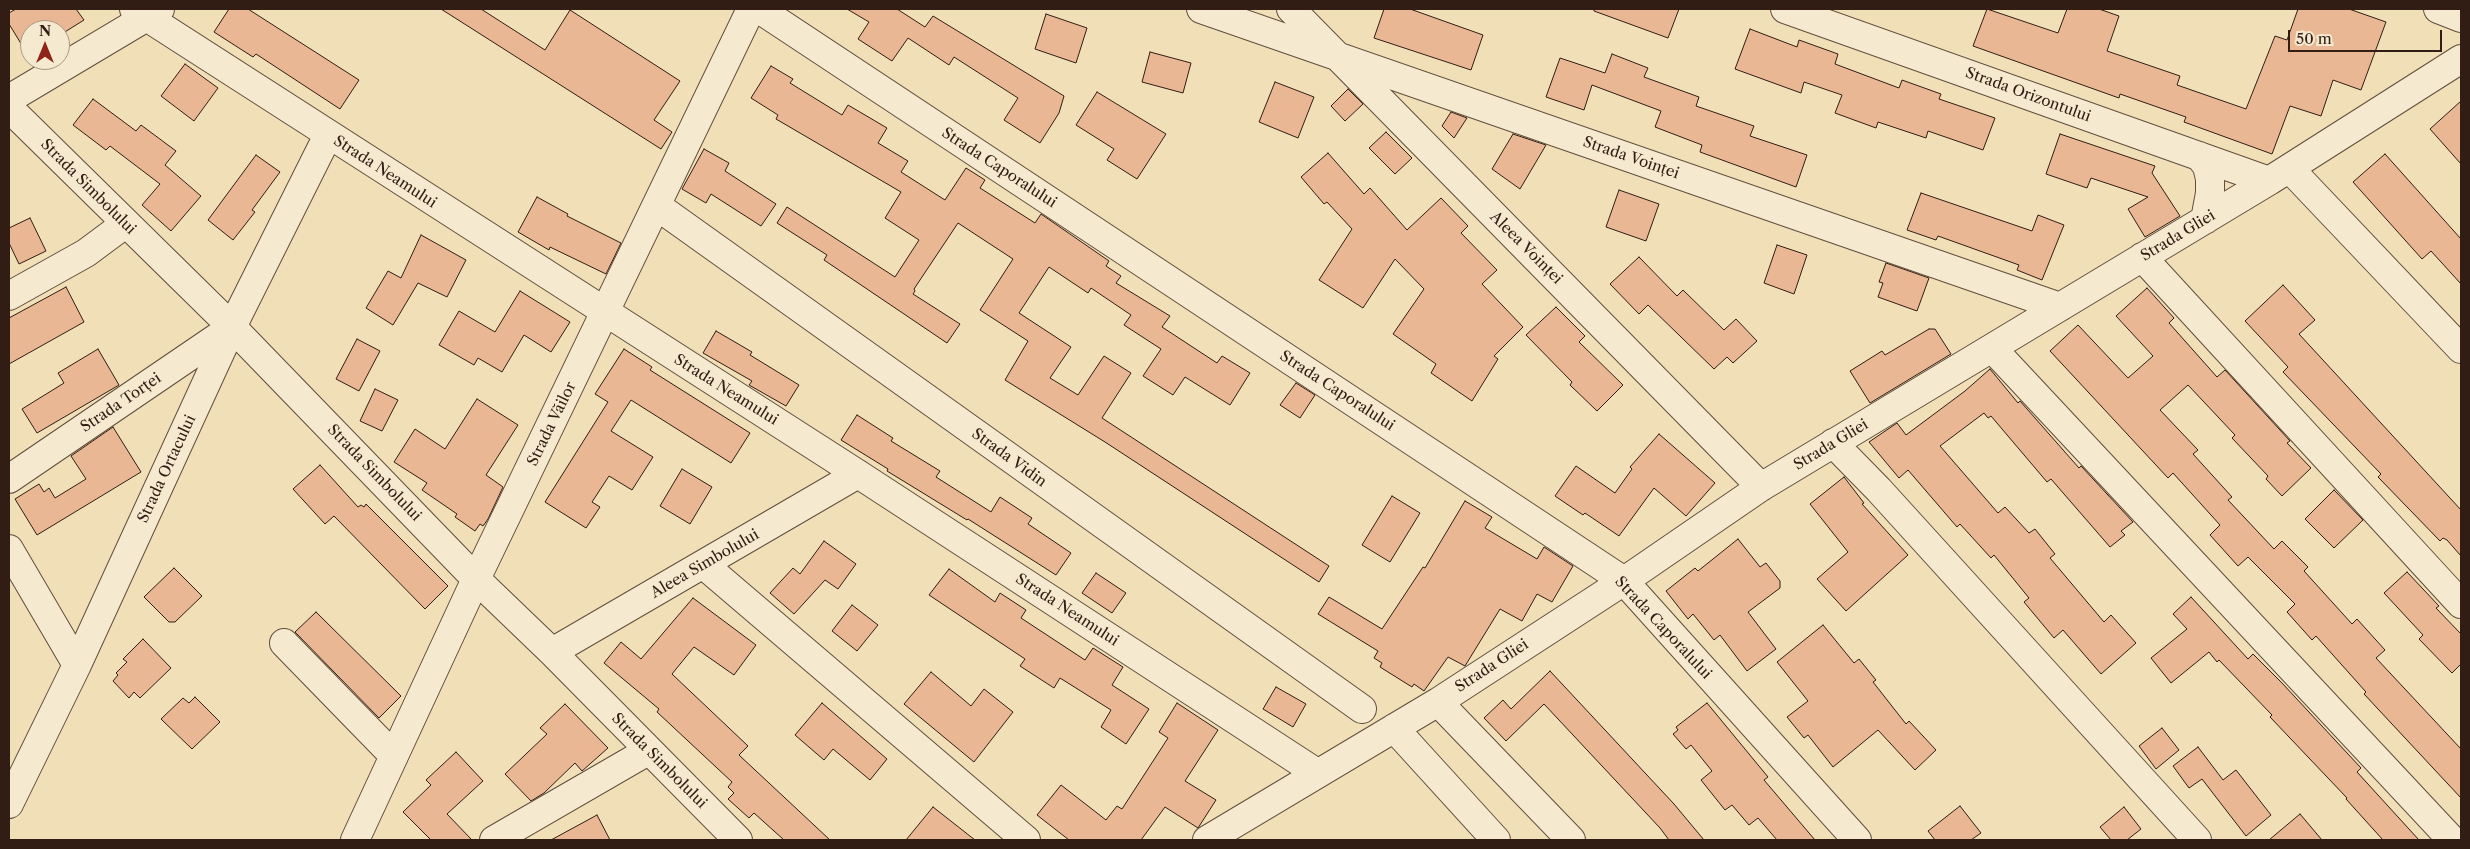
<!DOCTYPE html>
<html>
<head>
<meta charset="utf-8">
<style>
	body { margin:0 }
	#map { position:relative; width:2470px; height:849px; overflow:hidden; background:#f0dfb7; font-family:"Libre Caslon Text",serif }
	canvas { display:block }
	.frame { position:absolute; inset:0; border:10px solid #311d13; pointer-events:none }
	.north { position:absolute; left:20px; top:20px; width:50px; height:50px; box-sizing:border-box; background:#f5ead0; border:1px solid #a79884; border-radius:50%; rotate:0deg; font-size:14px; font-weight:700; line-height:20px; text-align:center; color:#311d13 }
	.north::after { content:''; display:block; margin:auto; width:18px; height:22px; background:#8f2418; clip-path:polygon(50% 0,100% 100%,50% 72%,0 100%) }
	.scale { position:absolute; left:2288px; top:30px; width:154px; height:22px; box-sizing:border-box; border:2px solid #311d13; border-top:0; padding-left:6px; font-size:15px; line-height:18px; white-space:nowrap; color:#311d13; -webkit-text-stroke:4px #f5ead0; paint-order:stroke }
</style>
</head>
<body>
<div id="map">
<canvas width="2470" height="849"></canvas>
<div class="frame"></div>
<div class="north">N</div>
<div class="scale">50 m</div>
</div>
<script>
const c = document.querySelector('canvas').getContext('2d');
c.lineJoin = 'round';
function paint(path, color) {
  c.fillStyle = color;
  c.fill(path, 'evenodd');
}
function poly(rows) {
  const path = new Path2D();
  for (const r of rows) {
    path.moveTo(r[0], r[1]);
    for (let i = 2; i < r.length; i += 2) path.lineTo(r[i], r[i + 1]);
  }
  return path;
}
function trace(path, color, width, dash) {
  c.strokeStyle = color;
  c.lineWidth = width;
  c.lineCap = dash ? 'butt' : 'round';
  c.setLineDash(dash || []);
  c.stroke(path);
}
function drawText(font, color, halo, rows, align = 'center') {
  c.font = font + ' "Libre Caslon Text",serif';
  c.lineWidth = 5;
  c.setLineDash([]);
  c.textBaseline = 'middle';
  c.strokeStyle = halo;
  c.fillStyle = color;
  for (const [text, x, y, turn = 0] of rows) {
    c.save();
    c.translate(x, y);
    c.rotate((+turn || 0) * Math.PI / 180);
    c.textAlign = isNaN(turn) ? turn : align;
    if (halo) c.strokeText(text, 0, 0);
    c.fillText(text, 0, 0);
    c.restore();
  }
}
const building = poly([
	[16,9,76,9,84,20,60,35,60,30,30,30,30,53,28,55,9,24,9,13,16,9],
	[229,9,248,9,359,80,340,109,256,54,253,57,214,32,229,9],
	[441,9,481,9,545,50,570,10,680,81,654,120,672,132,661,149,441,9],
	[847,9,897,9,925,27,933,16,1064,96,1059,113,1040,143,1004,120,1018,98,954,57,949,65,908,38,892,61,858,39,869,22,847,9],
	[1384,9,1410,9,1483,35,1471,70,1374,38,1384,9],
	[1594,9,1679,9,1668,38,1594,11,1594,9],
	[1987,9,2058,33,2067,9,2099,9,2119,16,2107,51,2180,76,2177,85,2246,109,2275,36,2287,40,2298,9,2349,9,2386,22,2361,90,2333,80,2321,116,2290,106,2272,154,2184,122,2186,117,2120,94,2119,98,1973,46,1987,9],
	[1046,14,1087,28,1076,63,1035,49,1046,14],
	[1750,29,1797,47,1799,40,1838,54,1835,64,1899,88,1902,80,1941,94,1939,99,1995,118,1983,150,1928,131,1926,138,1878,122,1876,128,1835,113,1842,95,1804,82,1801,93,1735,69,1750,29],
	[1150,52,1191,63,1183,93,1142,82,1150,52],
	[1612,54,1648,68,1644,77,1699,97,1696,106,1754,126,1750,136,1807,155,1796,187,1700,152,1702,145,1655,127,1661,111,1592,85,1584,110,1546,97,1560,58,1605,73,1612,54],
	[185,64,218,88,194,121,161,96,185,64],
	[771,66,793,79,790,83,842,115,848,105,887,128,878,143,908,161,901,172,945,200,966,168,985,180,980,188,1035,223,1041,214,1109,261,1106,266,1121,276,1116,283,1170,316,1162,327,1217,363,1222,356,1250,373,1230,405,1185,377,1173,395,1143,376,1161,349,1124,325,1131,315,1091,288,1088,293,1049,267,1019,313,1071,347,1050,378,1078,395,1104,356,1131,373,1102,418,1329,566,1319,582,1105,442,1005,380,1028,341,980,310,1013,259,958,223,914,289,915,291,913,294,960,324,947,343,824,260,827,255,777,223,787,207,895,277,919,240,885,218,901,192,776,119,778,115,751,98,771,66],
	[1275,82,1314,97,1298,138,1259,122,1275,82],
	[1348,89,1363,104,1345,121,1331,106,1348,89],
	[1097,92,1166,134,1137,179,1107,160,1114,149,1076,125,1097,92],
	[93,99,136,131,141,125,176,151,165,165,201,196,171,231,142,205,160,184,110,146,106,150,73,125,93,99],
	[2461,101,2461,164,2430,129,2461,101],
	[1451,112,1467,118,1454,138,1442,126,1451,112],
	[1386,132,1412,158,1395,174,1369,148,1386,132],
	[1513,134,1546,145,1520,189,1492,169,1513,134],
	[2060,134,2155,166,2152,173,2180,216,2145,237,2128,209,2148,197,2091,178,2087,188,2046,174,2060,134],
	[704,149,729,163,725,171,776,204,761,226,711,194,706,203,682,189,704,149],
	[1328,153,1364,194,1370,188,1407,230,1441,198,1468,226,1461,233,1497,270,1482,284,1523,327,1494,356,1498,359,1472,401,1431,373,1436,364,1393,334,1424,289,1395,259,1363,308,1319,280,1352,229,1327,202,1324,204,1301,177,1328,153],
	[2385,154,2461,239,2461,284,2431,251,2422,259,2353,182,2385,154],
	[256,155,280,172,252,210,255,212,233,240,208,220,256,155],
	[1619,190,1659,204,1646,241,1606,227,1619,190],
	[1921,193,2032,231,2038,215,2064,225,2042,280,2017,270,2019,265,1938,236,1936,240,1907,230,1921,193],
	[537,197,568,214,567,216,621,243,606,274,550,247,549,250,518,232,537,197],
	[30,218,46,251,19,264,9,243,9,228,30,218],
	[421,235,466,260,447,297,418,283,393,325,366,308,388,271,401,278,421,235],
	[1777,245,1807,255,1794,294,1764,283,1777,245],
	[1639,257,1677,296,1683,290,1724,330,1736,319,1757,341,1733,363,1727,357,1714,369,1648,305,1639,314,1610,284,1639,257],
	[1886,263,1929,278,1917,311,1878,297,1883,283,1879,282,1886,263],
	[2283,285,2315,320,2299,334,2461,510,2461,556,2447,540,2443,538,2440,541,2378,477,2381,474,2283,372,2288,367,2245,321,2283,285],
	[66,287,84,322,9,364,9,318,66,287],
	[2147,288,2174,318,2169,323,2217,377,2225,370,2290,441,2287,443,2311,468,2282,496,2266,479,2268,476,2232,438,2235,435,2188,385,2160,410,2198,450,2193,454,2232,497,2228,500,2274,549,2282,541,2308,567,2304,571,2352,624,2357,619,2385,650,2376,658,2461,749,2461,798,2364,694,2366,692,2316,636,2312,640,2287,612,2295,604,2248,557,2238,566,2210,535,2220,525,2173,473,2168,478,2050,351,2078,325,2128,378,2153,356,2116,316,2147,288],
	[520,291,570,322,551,352,524,335,502,372,478,358,474,365,439,345,459,311,495,332,520,291],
	[1556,307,1585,336,1579,342,1623,385,1597,411,1570,385,1572,382,1526,335,1556,307],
	[1929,329,1935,329,1951,354,1870,403,1850,371,1882,351,1885,355,1929,329],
	[716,331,752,352,750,355,799,385,786,406,749,385,752,381,703,353,716,331],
	[357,339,380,351,359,391,336,379,357,339],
	[98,349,119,385,37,433,22,409,64,383,58,373,98,349],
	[624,349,652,367,650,370,750,433,731,463,631,400,611,431,653,457,632,490,609,476,592,502,600,507,586,528,545,502,608,402,595,394,624,349],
	[1990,369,2018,403,2020,401,2079,468,2081,466,2133,522,2121,531,2125,535,2110,547,2051,479,2047,482,1991,416,1988,418,1984,413,1940,446,1998,513,2005,507,2029,533,2035,529,2055,554,2050,558,2104,622,2111,615,2136,643,2101,674,2063,630,2054,638,2024,602,2029,598,1994,555,1991,558,1960,524,1957,527,1908,470,1899,478,1869,442,1897,423,1906,435,1965,391,1990,369],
	[1296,383,1315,395,1300,418,1280,405,1296,383],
	[375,389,398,400,382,431,360,421,375,389],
	[477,399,518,425,486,475,503,487,488,519,483,526,480,524,475,531,455,517,457,514,422,490,427,483,394,462,415,429,445,449,477,399],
	[857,415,893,438,891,441,940,471,936,477,991,512,1000,497,1032,518,1028,524,1071,553,1056,575,968,519,967,520,887,471,888,469,841,440,857,415],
	[113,427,141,472,37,535,15,499,39,484,44,492,49,488,55,498,86,479,71,456,113,427],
	[1659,434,1715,483,1686,516,1654,488,1619,536,1585,513,1583,515,1555,496,1576,466,1615,493,1632,469,1630,467,1659,434],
	[320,465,358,507,361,505,364,507,366,504,448,586,425,609,334,516,325,524,293,489,320,465],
	[682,469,712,487,690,524,660,506,682,469],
	[1844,477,1864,503,1862,504,1908,555,1846,611,1817,579,1848,552,1810,504,1844,477],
	[2334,490,2363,520,2334,548,2305,519,2334,490],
	[1392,496,1420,513,1390,562,1362,545,1392,496],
	[1465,501,1492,517,1485,528,1537,559,1544,547,1573,566,1552,602,1537,594,1522,621,1500,609,1465,666,1448,657,1424,691,1414,684,1412,687,1380,667,1382,663,1374,658,1378,651,1318,614,1329,597,1382,629,1423,567,1425,568,1465,501],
	[1738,539,1760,567,1766,563,1780,581,1780,588,1748,612,1776,649,1747,671,1720,635,1714,640,1693,614,1688,619,1666,591,1695,568,1698,571,1738,539],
	[824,541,856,564,838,589,825,580,794,614,770,593,793,568,800,574,824,541],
	[174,568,202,596,175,622,169,622,144,597,174,568],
	[949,569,995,602,1000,593,1026,610,1021,618,1085,660,1093,648,1123,667,1112,685,1149,709,1126,744,1101,727,1111,710,1060,678,1054,688,1020,666,1025,659,929,595,949,569],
	[2407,572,2439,606,2436,608,2461,634,2461,664,2452,673,2419,639,2423,635,2384,593,2407,572],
	[1096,573,1126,593,1112,613,1082,593,1096,573],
	[2191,597,2248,659,2253,654,2282,683,2361,768,2357,772,2419,840,2383,840,2346,799,2347,798,2270,717,2272,715,2219,660,2217,662,2209,652,2171,683,2151,658,2187,629,2173,614,2191,597],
	[693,598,756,645,734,675,694,647,672,674,748,746,739,755,830,840,784,840,754,813,749,818,728,799,734,793,728,787,732,782,657,712,659,709,604,663,621,642,641,659,693,598],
	[852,605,878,625,857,651,832,631,852,605],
	[316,612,401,696,379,718,295,632,316,612],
	[1823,625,1854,663,1859,659,1876,680,1873,682,1906,724,1909,721,1936,750,1915,770,1878,730,1833,767,1808,735,1804,738,1787,717,1808,701,1777,662,1823,625],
	[143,639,171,668,140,698,134,692,129,698,113,681,118,675,116,673,127,662,123,659,143,639],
	[1550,671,1674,804,1704,840,1669,840,1660,828,1544,704,1506,741,1484,718,1503,700,1511,709,1550,671],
	[931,672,971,706,984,689,1013,712,974,762,904,704,931,672],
	[1276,687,1306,704,1293,727,1263,709,1276,687],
	[195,697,220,722,192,749,161,719,183,698,189,703,195,697],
	[822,703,887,759,870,780,833,749,824,760,795,735,822,703],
	[1177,703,1218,730,1185,781,1216,800,1198,828,1165,807,1141,840,1069,840,1037,815,1061,785,1106,820,1117,806,1122,809,1168,738,1159,732,1177,703],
	[1707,703,1768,777,1764,780,1815,840,1777,840,1758,818,1749,825,1732,805,1725,810,1701,780,1712,771,1691,745,1686,749,1673,734,1678,730,1676,727,1707,703],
	[565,704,608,748,582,771,575,763,544,793,531,801,505,774,547,734,540,728,565,704],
	[2162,728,2179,750,2156,769,2139,746,2162,728],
	[2198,747,2223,780,2236,770,2271,815,2246,836,2202,779,2189,788,2173,766,2198,747],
	[456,752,483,781,447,814,472,840,431,840,403,812,431,785,426,780,456,752],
	[1960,806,1981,833,1971,840,1935,840,1928,831,1960,806],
	[933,807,975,840,906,840,933,807],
	[2124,807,2141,829,2127,840,2111,840,2100,827,2124,807],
	[2300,814,2322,840,2269,840,2300,814],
	[597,815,610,840,551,840,597,815]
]);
const minor = poly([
	[134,9,858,474,1317,773],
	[759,9,1624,581,1857,840],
	[1201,9,2060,307],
	[1291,9,1761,487],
	[1785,9,2269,181],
	[2438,9,2461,18],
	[9,99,160,9],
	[9,108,232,327,476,579,552,652,738,840],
	[2199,156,2207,166,2210,179,2210,193,2205,220],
	[2290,169,2461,349],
	[657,206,1362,709],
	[2142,257,2461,604],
	[9,296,86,253,125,224],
	[1992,348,2452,840],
	[1833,443,1879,490,2197,840],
	[9,479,231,328],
	[9,549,77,665],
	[704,565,1026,840],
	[284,643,394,756],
	[552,652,858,474],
	[1438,702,1571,840],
	[1394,728,1496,840],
	[9,804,77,665,232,327,328,135],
	[355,840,476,579,751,9],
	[494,840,648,751],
	[1207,840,1438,702,1624,581,1761,487,2269,181,2461,59]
]);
const streetNames = [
	["Strada Orizontului",2028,95,20],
	["Strada Voinței",1631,158,19],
	["Strada Caporalului",999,168,33],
	["Strada Neamului",385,172,33],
	["Strada Simbolului",88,187,45],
	["Strada Gliei",2178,236,-31],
	["Aleea Voinței",1526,248,45],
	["Strada Neamului",726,390,32],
	["Strada Caporalului",1337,391,33],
	["Strada Torței",121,403,-34],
	["Strada Văilor",552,424,-64],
	["Strada Gliei",1831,445,-31],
	["Strada Vidin",1009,458,36],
	["Strada Ortacului",167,469,-65],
	["Strada Simbolului",374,473,46],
	["Aleea Simbolului",705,564,-30],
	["Strada Neamului",1067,610,33],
	["Strada Caporalului",1663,628,47],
	["Strada Gliei",1492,666,-33],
	["Strada Simbolului",659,761,45]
];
paint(building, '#eab794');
trace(building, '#311d13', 1);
trace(minor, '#614e3c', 30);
trace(minor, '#f5ead0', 28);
drawText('15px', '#311d13', '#f5ead0', streetNames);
</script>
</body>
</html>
